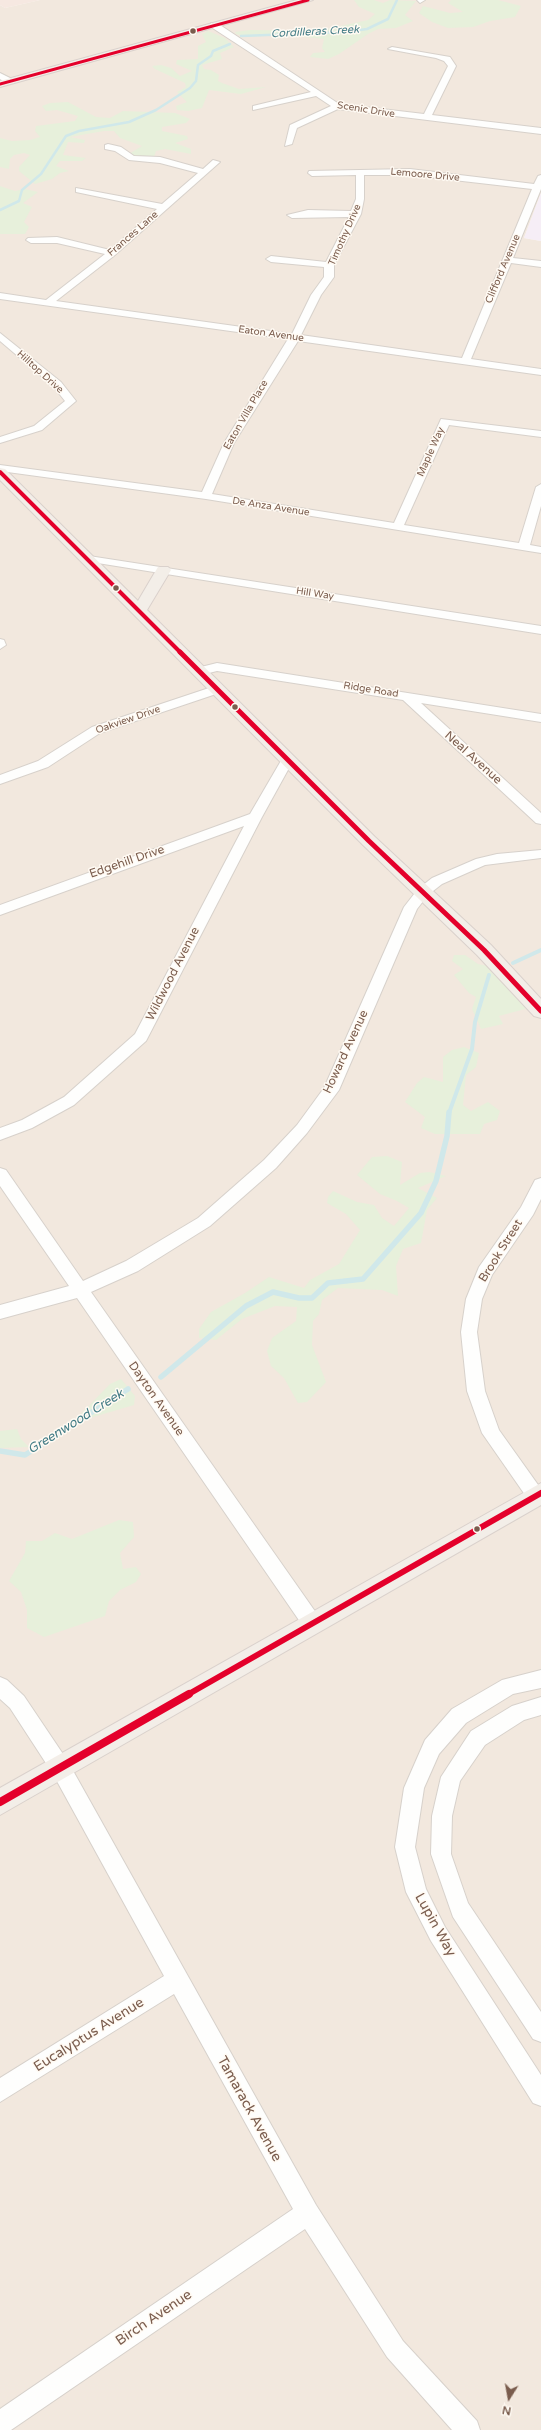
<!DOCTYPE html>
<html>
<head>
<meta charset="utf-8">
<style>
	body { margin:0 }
	#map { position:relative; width:541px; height:2430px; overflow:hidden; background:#f9f5f0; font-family:"Varela Round",sans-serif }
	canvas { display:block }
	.north { position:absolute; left:489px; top:2378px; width:40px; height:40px; -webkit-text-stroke:3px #fffaf3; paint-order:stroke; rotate:191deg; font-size:11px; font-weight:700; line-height:16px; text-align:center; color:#7a5c4d }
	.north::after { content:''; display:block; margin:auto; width:14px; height:18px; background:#7a5c4d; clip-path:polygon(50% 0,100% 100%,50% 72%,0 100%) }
</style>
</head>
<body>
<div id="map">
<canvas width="541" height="2430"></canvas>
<div class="north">N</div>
</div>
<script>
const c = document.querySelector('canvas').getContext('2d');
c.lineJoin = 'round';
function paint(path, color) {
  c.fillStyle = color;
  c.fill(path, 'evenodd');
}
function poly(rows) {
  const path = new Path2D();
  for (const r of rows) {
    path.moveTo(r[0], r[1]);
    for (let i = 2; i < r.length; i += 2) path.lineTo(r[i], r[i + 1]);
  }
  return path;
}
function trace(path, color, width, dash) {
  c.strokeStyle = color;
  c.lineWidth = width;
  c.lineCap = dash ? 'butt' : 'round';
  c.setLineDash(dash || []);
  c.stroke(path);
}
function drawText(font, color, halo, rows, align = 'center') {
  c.font = font + ' "Varela Round",sans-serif';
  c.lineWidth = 3;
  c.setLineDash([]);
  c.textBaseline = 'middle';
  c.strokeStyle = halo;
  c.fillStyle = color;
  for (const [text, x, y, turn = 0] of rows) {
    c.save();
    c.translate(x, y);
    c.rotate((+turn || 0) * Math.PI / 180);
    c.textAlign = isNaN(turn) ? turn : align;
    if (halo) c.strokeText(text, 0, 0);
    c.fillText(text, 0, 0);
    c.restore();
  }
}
const residential = poly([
	[40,0,541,0,541,193,524,238,541,241,541,2430,0,2430,0,5,5,8]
]);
const commercial = poly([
	[0,0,40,0,5,8,0,5]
]);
const education = poly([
	[541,193,541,241,524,238]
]);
const green = poly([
	[354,0,374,0,383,3,390,0,416,1,405,15,413,21,396,28,378,29,368,34,339,54,328,59,310,57,313,53,325,52,322,48,324,39,284,35,245,37,236,34,235,32,250,30,318,31,368,20,375,14,359,7],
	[451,0,498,0,521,6,515,17,490,21,473,27,448,28,432,22,419,13,423,6,450,13,463,12,448,3],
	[208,31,225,38,234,47,220,53,222,59,202,65,204,69,211,70,219,75,218,81,222,83,239,89,266,87,241,94,209,90,202,108,188,111,177,110,176,106,187,102,177,92,186,87,185,83,155,69,152,66,161,65,171,68,180,76,192,71,176,64,177,60,198,59,198,46,206,42,202,34],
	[68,102,96,117,110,118,123,111,175,113,190,119,186,123,162,127,162,131,187,136,188,139,175,143,191,149,191,154,165,149,156,151,154,157,143,160,128,160,124,157,142,146,120,138,114,131,104,131,70,137,85,140,84,143,68,142,63,155,86,158,82,161,60,161,56,166,69,171,60,173,52,179,35,184,19,171,19,167,30,155,24,153,14,155,10,159,9,169,0,167,0,138,12,141,30,140,40,137,35,131,36,126,75,121,78,116,57,110,46,111,42,106,50,103],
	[0,186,15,191,25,189,38,192,23,203,32,207,24,222,29,227,25,234,0,234],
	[454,955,465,955,478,964,488,966,526,1002,525,1009,499,1016,503,1024,481,1029,472,1009,476,997,469,993,454,975,463,969,452,961],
	[464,1047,479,1053,476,1067,466,1075,463,1105,471,1111,488,1102,500,1111,497,1120,484,1124,480,1134,435,1134,421,1128,425,1117,405,1102,417,1083,424,1077,443,1082,443,1057,452,1050],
	[387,1156,402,1162,400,1185,420,1173,429,1172,446,1176,418,1188,437,1198,427,1210,421,1243,403,1249,396,1266,398,1296,382,1290,338,1288,322,1300,319,1314,313,1321,312,1345,326,1382,307,1402,298,1403,284,1378,271,1366,267,1351,272,1338,296,1321,297,1307,275,1306,242,1319,216,1340,199,1338,199,1329,211,1312,245,1293,269,1277,304,1288,310,1280,339,1264,360,1230,346,1214,327,1203,328,1197,333,1191,357,1202,374,1205,382,1218,394,1226,409,1208,397,1201,380,1194,357,1175,372,1157],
	[121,1379,135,1396,134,1405,83,1420,79,1416,110,1384],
	[17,1429,21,1439,29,1447,0,1448,0,1431],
	[119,1520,133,1522,134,1537,120,1553,123,1569,136,1567,141,1574,136,1582,120,1590,109,1601,105,1616,44,1637,27,1628,27,1610,21,1592,9,1581,25,1553,26,1541,42,1541,55,1533,72,1539]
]);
const streamFar2 = poly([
	[241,36,346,32,367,29,388,19,397,0],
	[0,210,19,201,22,190,41,174,66,136,79,131,129,122,156,110,190,88,196,81,198,65,211,56,213,51,230,44]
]);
const streamFar1 = poly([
	[513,963,541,950],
	[449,1113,472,1049,475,1022,489,975]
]);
const stream = poly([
	[161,1377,246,1306,273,1292,299,1298,312,1298,328,1283,363,1279,421,1213,436,1181,447,1136,449,1112],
	[0,1451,25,1455,128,1389]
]);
const minor = poly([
	[417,0,425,0,420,3,417,0],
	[211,23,217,23,339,104,424,114,448,66,444,61,436,58,388,49,392,47,450,57,456,66,432,115,541,128,541,134,338,109,297,128,292,144,285,146,290,125,331,106,316,96,253,110,253,106,311,92,211,27,211,23],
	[0,73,12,79,12,83,6,83,0,79,0,73],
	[108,144,121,147,134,156,160,157,203,169,213,160,220,162,115,255,56,301,292,334,311,295,324,277,324,267,271,262,266,259,271,256,326,262,349,217,292,218,287,215,308,210,351,211,356,199,356,175,312,176,308,173,309,171,410,169,534,184,538,176,541,175,541,189,513,258,541,261,541,267,511,263,471,359,541,369,541,375,298,341,234,443,212,494,394,523,441,419,541,431,541,437,449,425,404,525,519,543,536,487,541,484,541,506,530,545,541,547,541,553,206,499,0,471,0,465,202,492,224,443,288,339,0,299,0,293,46,300,105,254,57,243,31,243,26,240,28,238,57,237,110,250,157,209,76,192,76,188,162,204,198,173,160,163,129,160,115,151,105,149,105,145,108,144],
	[364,175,410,175,532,189,462,358,301,335,321,295,334,277,334,265,361,214,364,199,364,175],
	[0,333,61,382,76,401,42,430,0,443,0,437,34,426,65,401,53,386,0,341,0,333],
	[89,556,541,626,541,634,85,561,85,557,89,556],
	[0,639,4,640,6,645,0,649,0,639],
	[217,663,541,714,541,722,421,703,541,813,541,824,536,823,403,700,217,671,201,675,195,671,197,668,217,663],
	[218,685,222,686,224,689,222,692,100,733,48,767,0,784,0,775,38,761,92,727,218,685],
	[288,755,294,759,262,817,146,1041,74,1105,32,1128,0,1140,0,1128,22,1120,64,1097,135,1034,244,826,0,915,0,905,250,814,282,759,288,755],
	[541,850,541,858,485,865,442,884,428,895,417,909,339,1090,307,1133,276,1168,210,1226,138,1271,91,1292,319,1617,321,1623,319,1629,312,1632,305,1629,77,1298,0,1319,0,1305,69,1286,0,1186,0,1168,6,1170,83,1281,126,1261,198,1218,264,1160,297,1125,324,1088,404,907,418,889,432,878,476,859,497,854,541,850],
	[541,1178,541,1199,533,1215,492,1275,482,1299,477,1332,485,1391,499,1430,541,1489,541,1502,536,1504,530,1502,482,1433,467,1391,461,1332,466,1299,479,1267,521,1207,535,1180,541,1178],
	[541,1670,541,1688,513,1694,466,1723,439,1754,424,1788,415,1847,426,1889,445,1927,541,2075,541,2106,533,2103,431,1941,406,1892,395,1847,404,1788,425,1740,452,1709,502,1680,541,1670],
	[0,1677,7,1680,24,1696,67,1760,316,2205,403,2341,477,2421,480,2430,452,2430,387,2357,305,2229,11,2430,0,2430,0,2409,293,2209,174,1994,0,2102,0,2078,164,1976,53,1774,10,1708,0,1699,0,1677],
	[541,1697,541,1715,524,1720,485,1745,460,1781,452,1816,451,1854,468,1903,541,2012,541,2042,533,2039,453,1917,431,1854,432,1816,441,1777,471,1731,512,1706,541,1697]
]);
const major = poly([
	[297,0,313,0,0,87,0,81,297,0],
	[0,468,5,469,138,601,158,567,168,567,171,570,147,610,375,837,491,945,541,999,541,1018,534,1016,477,955,363,845,0,480,0,468],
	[541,1483,541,1505,0,1815,0,1788,541,1483]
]);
const bus1Far4 = poly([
	[0,84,308,0]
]);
const bus1Far3 = poly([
	[0,472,181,653]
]);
const bus1Far2 = poly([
	[180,652,369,841,484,950,541,1011]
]);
const bus1Far1 = poly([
	[187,1695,541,1493]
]);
const bus1 = poly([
	[0,1802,189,1694]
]);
const markers = [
	[193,31,3.5,"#7a5c4d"],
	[116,588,3.5,"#7a5c4d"],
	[235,707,3.5,"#7a5c4d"],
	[477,1529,3.5,"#7a5c4d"]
];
const farStreetnames = [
	["Scenic Drive",366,110,9],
	["Lemoore Drive",425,175,5],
	["Frances Lane",133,234,-41],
	["Timothy Drive",345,235,-66],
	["Clifford Avenue",503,269,-67],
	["Eaton Avenue",271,334,8],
	["Hilltop Drive",40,372,42],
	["Eaton Villa Place",246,415,-60],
	["Maple Way",431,452,-66],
	["De Anza Avenue",271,507,9],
	["Hill Way",315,594,9],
	["Ridge Road",371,690,9],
	["Oakview Drive",128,720,-19]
];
const farWaternames = [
	["Cordilleras Creek",315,32,-3]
];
const streetNames = [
	["Neal Avenue",473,758,42],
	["Edgehill Drive",127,862,-19],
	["Wildwood Avenue",173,974,-63],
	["Howard Avenue",346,1052,-65],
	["Brook Street",501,1251,-58],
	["Dayton Avenue",156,1399,55]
];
const waterNames = [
	["Greenwood Creek",76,1422,-32]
];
const nearStreetnames = [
	["Lupin Way",435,1925,61],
	["Eucalyptus Avenue",89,2035,-32],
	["Tamarack Avenue",249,2109,61],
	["Birch Avenue",154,2318,-34]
];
paint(residential, '#f2e8de');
paint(commercial, '#f6e8e1');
paint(education, '#f6eef6');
paint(green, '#e7f0db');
trace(streamFar2, '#d0e8ea', 2.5);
trace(streamFar1, '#d0e8ea', 4);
trace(stream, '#d0e8ea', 5.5);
trace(minor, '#d7d1cb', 2);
trace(major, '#dad1cc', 2);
paint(minor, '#fefefd');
paint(major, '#f3eee8');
trace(bus1Far4, '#e4002b', 3);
trace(bus1Far3, '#e4002b', 4);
trace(bus1Far2, '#e4002b', 5);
trace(bus1Far1, '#e4002b', 6);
trace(bus1, '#e4002b', 8);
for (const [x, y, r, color] of markers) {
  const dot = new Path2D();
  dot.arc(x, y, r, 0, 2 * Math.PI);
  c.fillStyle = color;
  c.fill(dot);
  trace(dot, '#fffaf3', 1.5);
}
drawText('10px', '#7a5c4d', '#fffaf3', farStreetnames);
drawText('italic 11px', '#437c86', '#fffaf3', farWaternames);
drawText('12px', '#7a5c4d', '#fffaf3', streetNames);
drawText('italic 13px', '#437c86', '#fffaf3', waterNames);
drawText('14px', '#7a5c4d', '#fffaf3', nearStreetnames);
</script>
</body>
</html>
